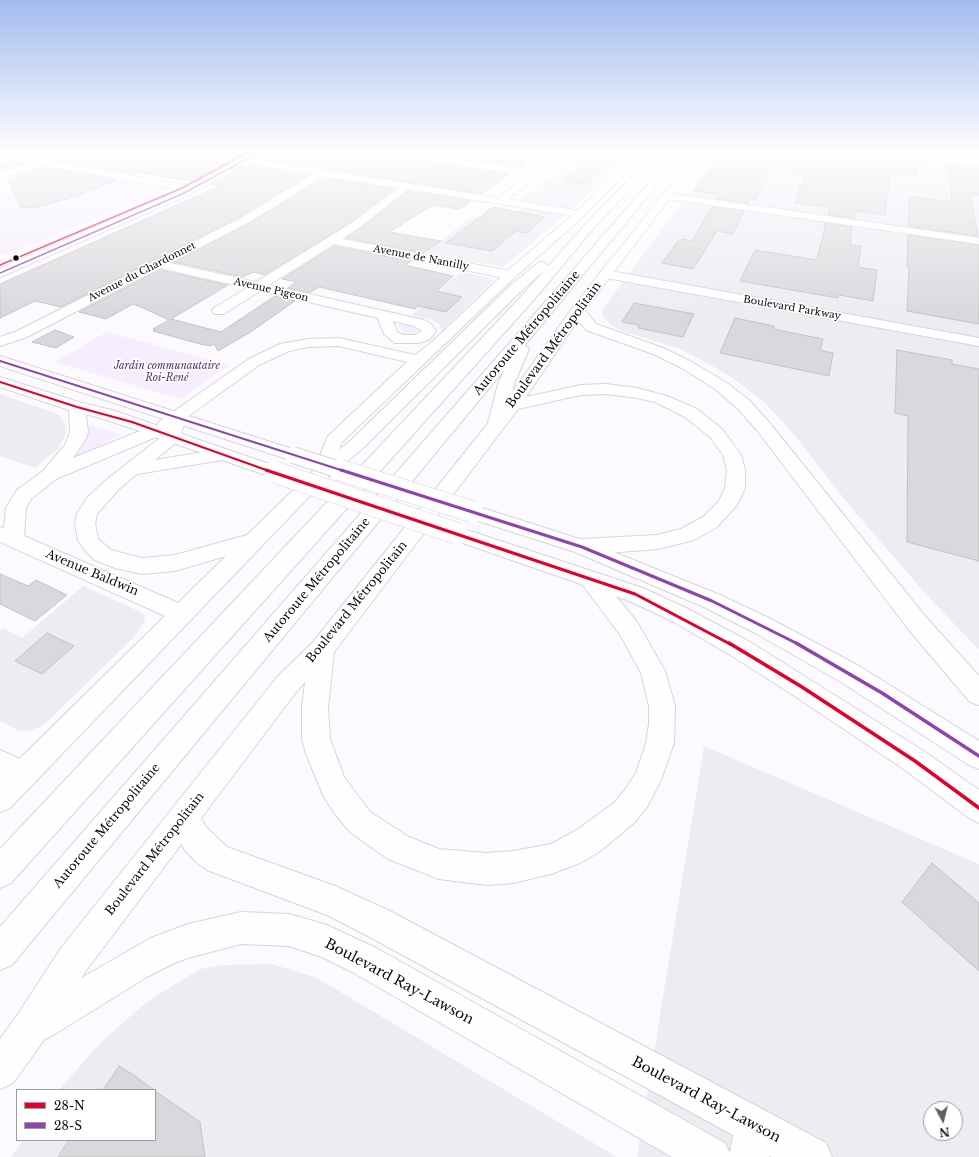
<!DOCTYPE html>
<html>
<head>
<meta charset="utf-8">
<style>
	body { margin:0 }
	#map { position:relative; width:979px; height:1157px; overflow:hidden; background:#fcfafe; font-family:"Libre Baskerville",serif }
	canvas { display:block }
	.legend { position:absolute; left:16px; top:1089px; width:140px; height:52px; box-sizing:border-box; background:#fff; border:1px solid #9e9e9f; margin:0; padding:5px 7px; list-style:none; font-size:12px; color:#0c0c0e }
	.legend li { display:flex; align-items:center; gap:8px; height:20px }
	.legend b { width:20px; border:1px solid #9e9e9f }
	.north { position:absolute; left:923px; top:1101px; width:40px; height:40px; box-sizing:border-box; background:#fff; border:1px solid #9e9e9f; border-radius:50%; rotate:173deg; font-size:11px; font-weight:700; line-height:16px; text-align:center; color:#0c0c0e }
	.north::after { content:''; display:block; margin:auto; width:14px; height:18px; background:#605f62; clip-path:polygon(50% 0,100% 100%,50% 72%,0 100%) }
</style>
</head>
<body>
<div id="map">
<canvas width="979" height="1157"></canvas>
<ul class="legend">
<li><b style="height:5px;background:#e4002b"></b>28-N</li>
<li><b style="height:5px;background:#8e44ad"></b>28-S</li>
</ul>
<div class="north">N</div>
</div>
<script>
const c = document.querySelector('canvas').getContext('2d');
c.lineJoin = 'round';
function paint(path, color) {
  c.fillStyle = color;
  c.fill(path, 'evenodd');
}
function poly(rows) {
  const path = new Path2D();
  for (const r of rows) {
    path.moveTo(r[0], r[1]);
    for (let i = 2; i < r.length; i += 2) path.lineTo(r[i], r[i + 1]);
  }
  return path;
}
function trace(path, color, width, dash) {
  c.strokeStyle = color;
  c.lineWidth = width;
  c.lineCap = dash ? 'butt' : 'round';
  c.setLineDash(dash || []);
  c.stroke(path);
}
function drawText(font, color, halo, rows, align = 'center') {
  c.font = font + ' "Libre Baskerville",serif';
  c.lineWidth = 3.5;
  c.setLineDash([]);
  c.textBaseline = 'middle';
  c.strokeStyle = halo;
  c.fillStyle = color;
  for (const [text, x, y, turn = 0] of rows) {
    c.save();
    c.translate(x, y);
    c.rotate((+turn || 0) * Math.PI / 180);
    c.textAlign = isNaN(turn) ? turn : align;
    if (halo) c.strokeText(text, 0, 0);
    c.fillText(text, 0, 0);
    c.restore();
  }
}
const built = poly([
	[581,152,632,152,576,206,503,267,425,253,473,216,504,221,521,209,521,200],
	[719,152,979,152,979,650,924,592,849,505,793,433,763,401,731,377,700,359,680,349,619,330,611,325,602,315,602,310],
	[461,272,487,277,493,281,441,331,440,325,433,320,412,315],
	[0,394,52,412,59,415,65,423,66,434,58,449,35,468,0,456],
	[83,586,141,612,145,616,144,622,135,636,47,722,40,727,28,731,19,731,0,721,0,631,3,628,22,638],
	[704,746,979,864,979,1157,637,1157],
	[931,1109,955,1109,955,1133,931,1133],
	[272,964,317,978,617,1157,11,1157,23,1140,155,1140,155,1090,59,1090,103,1040,148,1001,200,969,225,965]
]);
const green = poly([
	[68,171,164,190,10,254,0,255,0,195],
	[400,324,414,327,419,330,413,335,404,335,398,325],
	[107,332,229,365,180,399,55,362],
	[89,425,121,435,70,460,86,441]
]);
const building = poly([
	[76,152,155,152,229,164,195,182,137,172,132,174,58,161,74,155,76,152],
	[278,152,380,152,385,156,509,174,481,194,265,159,278,152],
	[409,152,541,152,520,166,409,152],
	[599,152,622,152,586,184,565,181,599,152],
	[722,152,828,152,870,156,870,152,873,152,878,156,917,161,917,175,890,172,885,215,855,211,854,218,828,215,830,207,795,203,805,174,771,169,755,200,750,199,748,203,716,199,719,194,694,191,722,152],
	[13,162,24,163,7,169,0,168,0,166,13,162],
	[243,166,252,166,309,175,240,217,61,307,35,301,0,318,0,284,220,186,210,184,243,166],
	[948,166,979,169,979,195,970,194,978,236,908,226,910,197,952,202,948,166],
	[41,167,117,180,73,197,34,208,21,207,8,180,41,167],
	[324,178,394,189,351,222,265,275,254,272,242,277,174,262,250,223,324,178],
	[408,191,471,201,459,209,433,205,389,232,441,241,423,253,346,238,408,191],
	[493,207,544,217,527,233,516,231,492,251,446,243,493,207],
	[712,207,744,211,733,234,717,231,693,269,662,263,678,241,681,242,683,239,692,241,712,207],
	[826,223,852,227,850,245,861,246,858,267,877,270,873,301,839,295,838,298,740,281,755,250,817,260,826,223],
	[908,235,979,245,979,324,907,311,909,268,907,267,908,235],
	[334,246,411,261,405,265,453,276,437,291,462,297,446,312,418,306,415,309,319,287,309,293,288,288,296,282,282,279,334,246],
	[160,270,228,285,171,319,221,332,275,296,295,301,249,333,218,351,214,344,211,346,200,344,153,331,155,329,153,329,169,320,141,307,133,304,106,319,79,312,160,270],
	[634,303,694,314,683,337,638,328,639,325,622,322,634,303],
	[735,318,774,326,773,329,823,339,820,350,833,353,829,376,720,353,735,318],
	[55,330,74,337,56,348,32,342,55,330],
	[897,350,952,360,952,364,979,369,979,561,907,542,908,416,895,413,897,350],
	[0,574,28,586,36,580,67,595,35,621,0,604,0,574],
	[47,633,74,646,42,674,15,661,47,633],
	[932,863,979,903,979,971,902,902,932,863],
	[119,1066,132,1074,154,1090,103,1090,119,1066],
	[155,1091,200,1122,205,1157,58,1157,69,1140,155,1140,155,1091]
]);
const minor = poly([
	[0,152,40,159,64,152,75,152,74,154,52,161,190,186,236,162,192,155,188,152,206,152,243,158,249,155,252,156,253,159,498,198,528,175,385,155,381,152,401,152,535,170,559,152,568,152,508,199,580,211,585,214,580,217,408,189,360,227,342,239,510,271,514,272,516,275,514,278,510,279,334,244,269,285,424,320,431,324,436,331,430,339,419,343,395,343,384,334,378,318,260,291,224,314,214,314,212,311,214,308,247,288,160,268,25,338,0,346,0,337,15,332,241,218,313,174,246,163,186,196,0,277,0,268,182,190,41,165,0,179,0,173,30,163,0,158,0,152],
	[324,176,398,188,352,223,256,282,170,263,249,222,324,176],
	[393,321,414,326,422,331,416,335,403,335,397,332,393,321],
	[874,152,898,152,979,160,979,166,878,155,874,152],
	[666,193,979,238,979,244,662,198,661,196,666,193],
	[605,270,979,338,979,346,601,277,599,274,601,271,605,270],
	[0,356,299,451,302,455,299,459,293,461,287,459,0,366,0,356],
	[0,377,82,403,112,410,281,468,283,472,281,476,274,478,156,437,56,479,31,499,26,508,24,536,190,608,194,614,190,620,182,623,174,620,0,542,0,527,4,528,6,508,17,490,43,471,65,445,70,432,69,410,0,387,0,377],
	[86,414,100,418,140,431,73,458,86,439,88,432,86,414],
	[473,505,589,542,720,595,771,619,859,666,979,741,979,769,969,765,841,682,755,633,704,607,575,552,466,517,463,512,466,507,473,505],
	[458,527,643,588,688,609,750,642,925,752,979,790,979,823,969,818,905,770,793,695,732,656,672,621,627,600,451,539,448,534,451,529,458,527],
	[0,750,33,765,37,775,33,785,23,789,0,778,0,750],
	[184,802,194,807,206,827,227,847,335,886,390,911,826,1143,832,1157,772,1157,769,1156,769,1157,672,1157,354,973,322,957,289,946,241,944,188,958,172,964,147,977,50,1037,37,1042,24,1037,19,1024,24,1011,151,938,188,924,241,912,289,914,327,925,378,949,725,1143,730,1153,733,1135,366,935,327,915,207,870,195,861,184,849,169,817,174,807,184,802]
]);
const major = poly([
	[638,152,646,152,584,216,514,278,342,442,329,476,10,808,0,812,0,778,226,556,175,571,142,574,115,568,95,560,88,554,78,541,75,523,77,514,87,498,105,481,165,434,166,430,160,429,157,425,160,421,249,359,280,344,308,339,339,338,415,355,432,342,506,272,576,212,638,152],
	[339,346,407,362,328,436,314,470,247,535,175,555,142,558,111,550,98,539,95,523,97,514,119,489,137,474,228,459,231,455,228,451,222,449,155,460,179,440,186,418,259,365,289,351,308,347,339,346],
	[697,152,705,152,585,310,596,324,663,348,690,361,727,383,749,400,768,421,925,616,979,676,979,705,970,702,909,630,756,429,737,408,715,389,680,367,653,354,586,330,578,320,526,397,581,385,606,384,637,388,667,396,697,409,722,429,741,455,745,470,745,488,737,505,717,527,694,540,687,542,657,549,582,555,575,552,571,547,575,542,582,539,657,535,681,529,703,517,719,501,725,488,727,470,723,455,710,437,685,417,655,402,637,398,606,394,581,395,518,409,334,652,328,707,330,739,344,777,370,812,409,837,439,849,487,853,513,851,551,844,577,830,614,803,627,787,636,773,646,743,649,724,649,706,641,673,621,636,579,580,582,574,590,572,598,574,637,622,665,671,675,706,674,743,661,780,647,807,634,823,599,852,580,863,551,874,513,883,487,885,439,879,388,859,350,832,335,814,324,797,306,754,302,739,302,707,305,682,296,692,85,972,44,1040,13,1083,0,1089,0,1039,18,1014,61,948,278,676,313,642,506,401,573,307,697,152]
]);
const highway = poly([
	[656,152,664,152,590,232,539,294,11,883,0,888,0,849,529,288,582,228,656,152],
	[676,152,684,152,525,345,529,349,514,384,506,423,503,427,497,428,491,427,488,423,498,384,505,369,12,965,0,970,0,927,676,152],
	[542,262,548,266,546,269,521,291,361,450,329,476,322,478,315,476,313,472,315,468,349,442,511,285,538,263,542,262]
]);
const minorBridgeFar1 = poly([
	[293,455,343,471]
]);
const minorBridge = poly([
	[340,470,473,512],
	[274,472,458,534]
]);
const bus1Far3 = poly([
	[0,265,182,188,248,152]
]);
const bus1Far2 = poly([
	[0,382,77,407,132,422,269,471]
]);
const bus1Far1 = poly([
	[266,470,635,594,730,644]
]);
const bus1 = poly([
	[729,643,802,687,915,761,979,808]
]);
const bus2Far3 = poly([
	[0,273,182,194,260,152]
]);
const bus2Far2 = poly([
	[0,361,344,471]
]);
const bus2Far1 = poly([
	[341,470,582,547,712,601,798,644]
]);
const bus2 = poly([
	[796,643,882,693,979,756]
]);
const markers = [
	[16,258,3.5,"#0c0c0e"]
];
const farStreetnames = [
	["Avenue de Nantilly",421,258,11],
	["Avenue du Chardonnet",142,272,-27],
	["Avenue Pigeon",271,290,13],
	["Boulevard Parkway",792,308,10]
];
const farParknames = [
	["Jardin communautaire",167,366],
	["Roi-René",167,378]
];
const streetNames = [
	["Autoroute Métropolitaine",527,333,-50],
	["Boulevard Métropolitain",554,345,-54],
	["Avenue Baldwin",92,573,23],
	["Autoroute Métropolitaine",317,580,-50],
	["Boulevard Métropolitain",357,602,-51],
	["Autoroute Métropolitaine",107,826,-50],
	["Boulevard Métropolitain",155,854,-52]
];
const nearStreetnames = [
	["Boulevard Ray-Lawson",399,982,28],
	["Boulevard Ray-Lawson",706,1100,28]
];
paint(built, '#efebf3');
paint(green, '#f5eefe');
paint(building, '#dad8dc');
trace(building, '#c3c2c5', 1);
trace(minor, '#d7d5d9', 2);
trace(major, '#d7d5d9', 2);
trace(highway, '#d7d5d9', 2);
paint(minor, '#fffeff');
paint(major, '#fffeff');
paint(highway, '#fffeff');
trace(minorBridgeFar1, '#d7d5d9', 18, []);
trace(minorBridge, '#d7d5d9', 22, []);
trace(minorBridgeFar1, '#fffeff', 16);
trace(minorBridge, '#fffeff', 21);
trace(bus1Far3, '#e4002b', 1.5);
trace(bus1Far2, '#e4002b', 2);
trace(bus1Far1, '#e4002b', 3);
trace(bus1, '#e4002b', 3.5);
trace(bus2Far3, '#8e44ad', 1.5);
trace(bus2Far2, '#8e44ad', 2);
trace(bus2Far1, '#8e44ad', 3);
trace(bus2, '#8e44ad', 3.5);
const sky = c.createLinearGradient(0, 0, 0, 314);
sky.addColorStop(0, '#a3bcef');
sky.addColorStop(0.48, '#fefdff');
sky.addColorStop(1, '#fefdff00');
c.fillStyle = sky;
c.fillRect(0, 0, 979, 314);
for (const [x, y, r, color] of markers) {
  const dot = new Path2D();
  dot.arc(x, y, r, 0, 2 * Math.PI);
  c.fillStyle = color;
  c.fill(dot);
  trace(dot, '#fff', 1.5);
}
drawText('10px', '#0c0c0e', '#fff', farStreetnames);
drawText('italic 10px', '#562f7f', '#fff', farParknames);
drawText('12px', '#0c0c0e', '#fff', streetNames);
drawText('14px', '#0c0c0e', '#fff', nearStreetnames);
</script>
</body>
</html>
